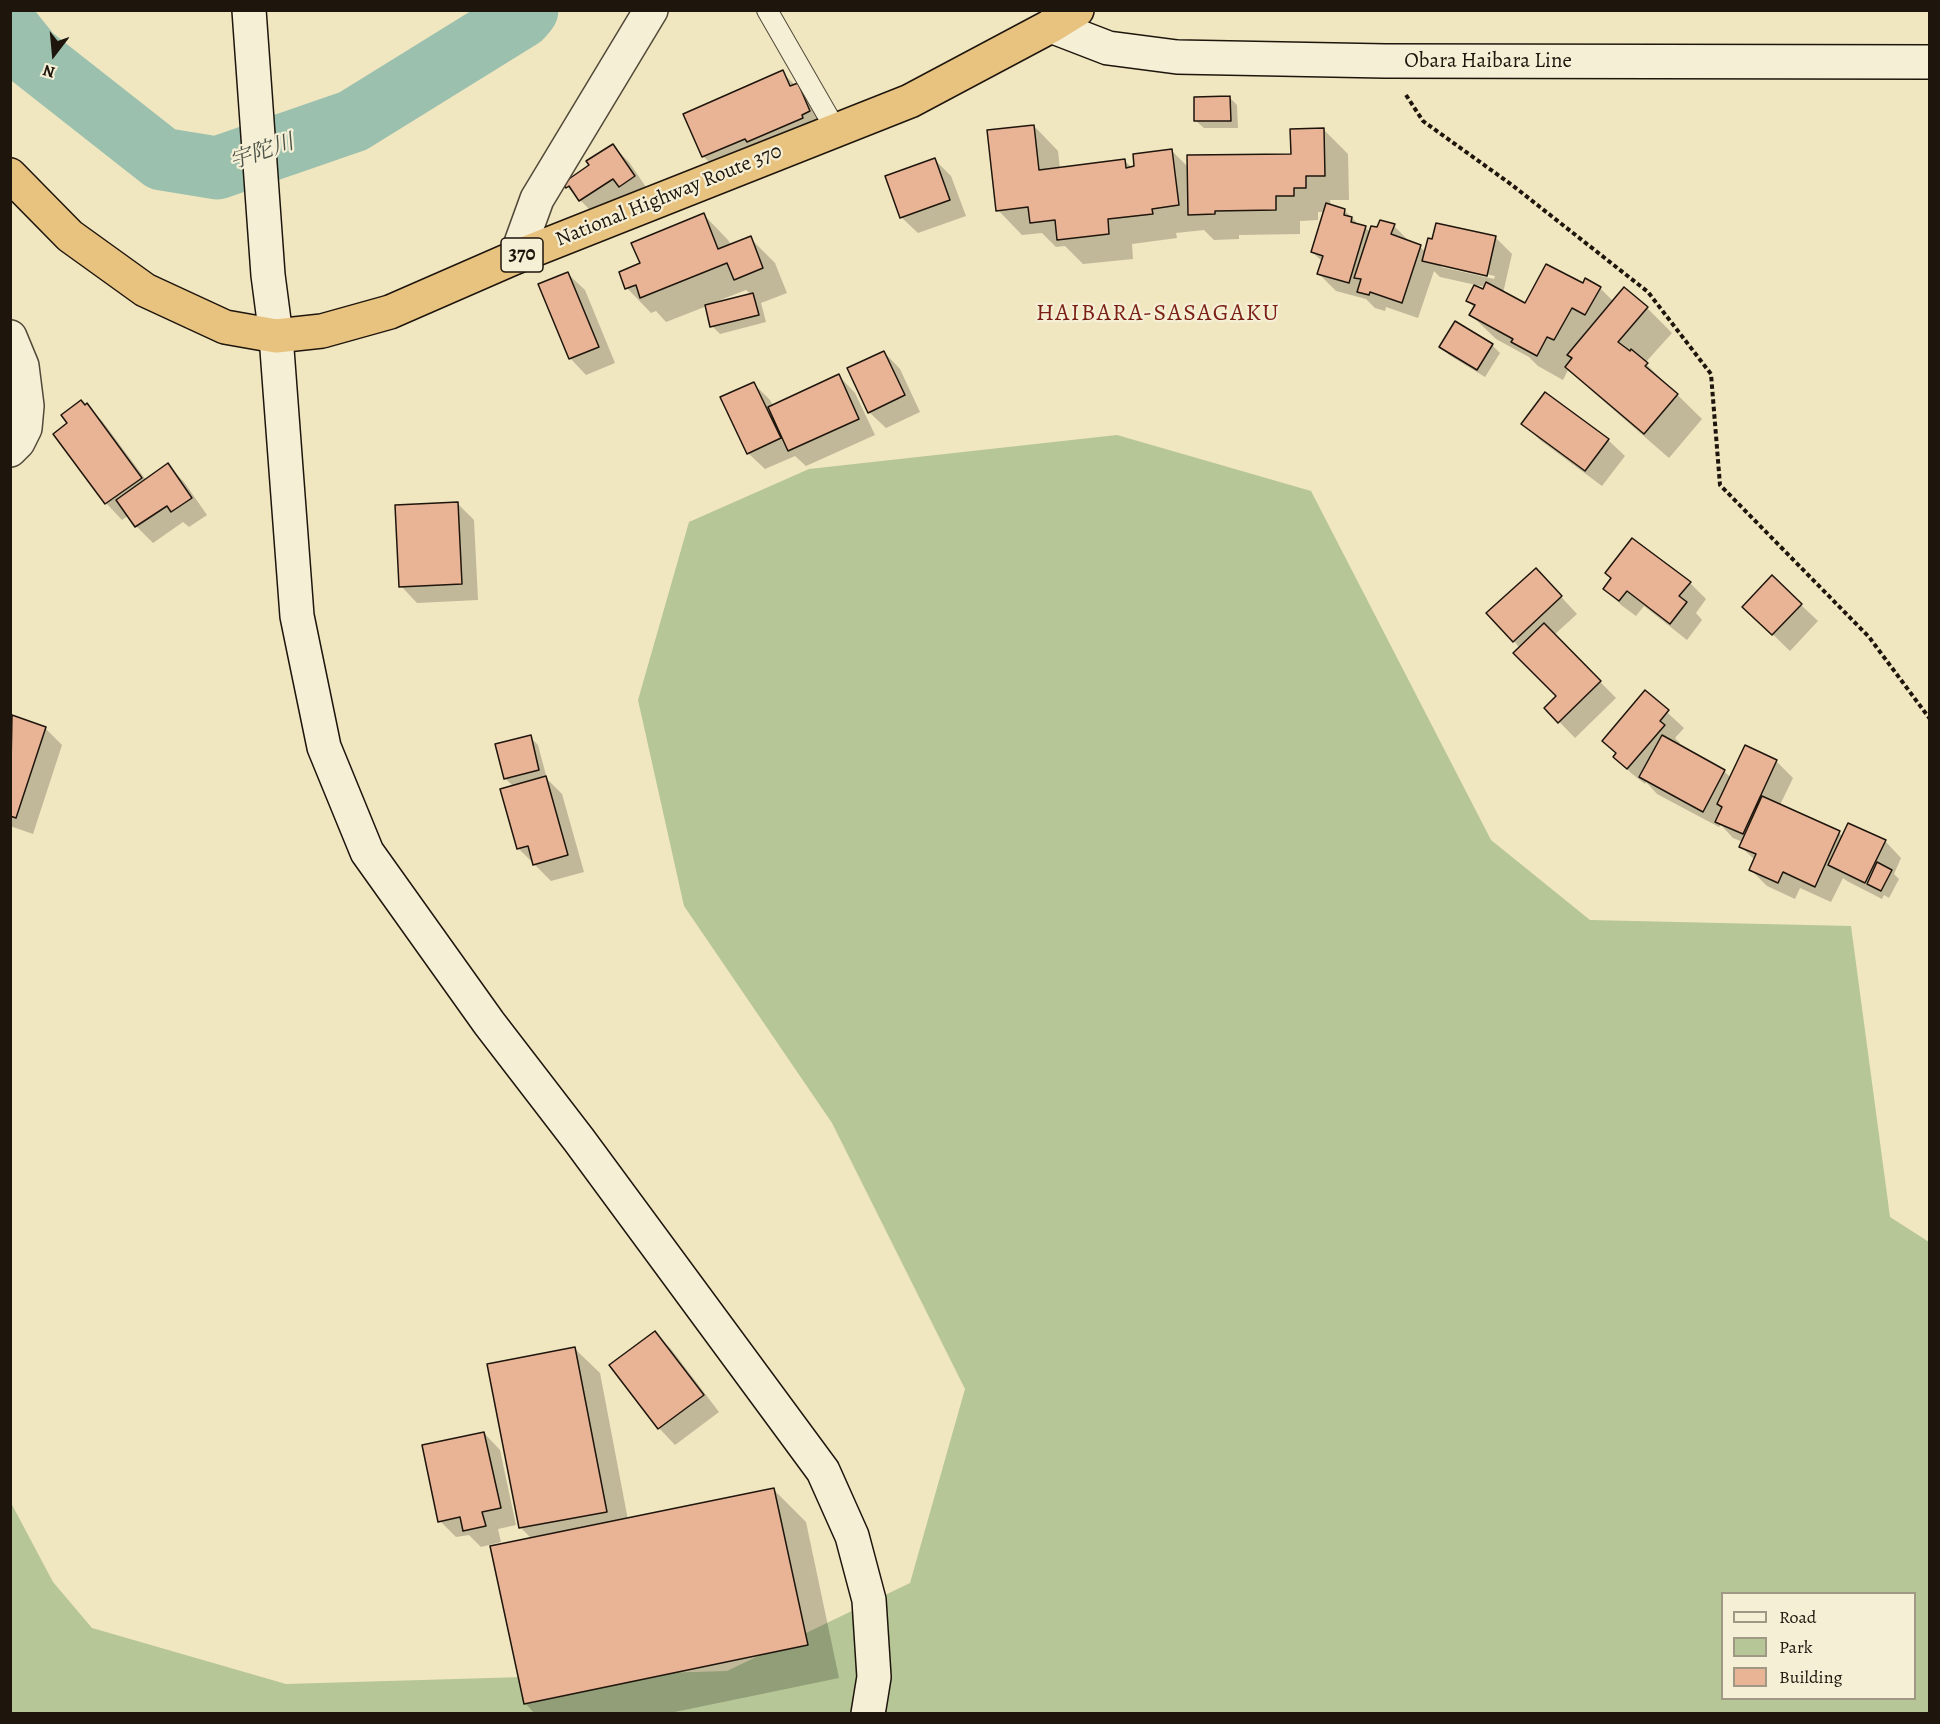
<!DOCTYPE html>
<html>
<head>
<meta charset="utf-8">
<style>
	body { margin:0 }
	#map { position:relative; width:1940px; height:1724px; overflow:hidden; background:#f0e6c0; font-family:Alegreya,serif }
	canvas { display:block }
	.frame { position:absolute; inset:0; border:12px solid #1e150c; pointer-events:none }
	.legend { position:absolute; left:1721px; top:1592px; width:195px; height:108px; box-sizing:border-box; background:#f5efd6; border:2px solid #9f9885; margin:0; padding:8px 10px; list-style:none; font-size:18px; color:#1e150c }
	.legend li { display:flex; align-items:center; gap:12px; height:30px }
	.legend b { width:30px; border:2px solid #9f9885 }
	.north { position:absolute; left:24px; top:24px; width:60px; height:60px; -webkit-text-stroke:4px #f5efd6; paint-order:stroke; rotate:196deg; font-size:16px; font-weight:700; line-height:24px; text-align:center; color:#1e150c }
	.north::after { content:''; display:block; margin:auto; width:21px; height:27px; background:#1e150c; clip-path:polygon(50% 0,100% 100%,50% 72%,0 100%) }
</style>
</head>
<body>
<div id="map">
<canvas width="1940" height="1724"></canvas>
<div class="frame"></div>
<ul class="legend">
<li><b style="height:8px;background:#f5efd6"></b>Road</li>
<li><b style="height:16px;background:#b6c696"></b>Park</li>
<li><b style="height:16px;background:#e8b495"></b>Building</li>
</ul>
<div class="north">N</div>
</div>
<script>
const c = document.querySelector('canvas').getContext('2d');
c.lineJoin = 'round';
function paint(path, color) {
  c.fillStyle = color;
  c.fill(path, 'evenodd');
}
function poly(rows) {
  const path = new Path2D();
  for (const r of rows) {
    path.moveTo(r[0], r[1]);
    for (let i = 2; i < r.length; i += 2) path.lineTo(r[i], r[i + 1]);
  }
  return path;
}
function trace(path, color, width, dash) {
  c.strokeStyle = color;
  c.lineWidth = width;
  c.lineCap = dash ? 'butt' : 'round';
  c.setLineDash(dash || []);
  c.stroke(path);
}
function drawText(font, color, halo, rows, align = 'center') {
  c.font = font + ' Alegreya,"Noto Serif JP",serif';
  c.lineWidth = 4.5;
  c.setLineDash([]);
  c.textBaseline = 'middle';
  c.strokeStyle = halo;
  c.fillStyle = color;
  for (const [text, x, y, turn = 0] of rows) {
    c.save();
    c.translate(x, y);
    c.rotate((+turn || 0) * Math.PI / 180);
    c.textAlign = isNaN(turn) ? turn : align;
    if (halo) c.strokeText(text, 0, 0);
    c.fillText(text, 0, 0);
    c.restore();
  }
}
const green = poly([
	[1117,435,1311,491,1491,840,1590,920,1851,926,1890,1217,1929,1242,1929,1713,11,1713,10,1501,53,1582,92,1628,286,1684,727,1671,910,1583,965,1389,832,1123,684,906,638,700,689,522,809,469],
	[1722,1594,1914,1594,1914,1698,1722,1698]
]);
const shadow = poly([
	[782,72,796,86,798,85,823,109,834,136,728,181,703,156],
	[1229,97,1237,105,1238,128,1204,128,1196,121],
	[1034,126,1058,151,1060,169,1125,161,1132,168,1172,151,1189,168,1292,155,1323,129,1348,154,1349,200,1330,200,1331,206,1344,210,1360,226,1365,227,1371,233,1394,226,1410,242,1420,247,1426,252,1496,238,1512,254,1503,293,1525,305,1583,285,1600,288,1614,302,1625,289,1647,308,1672,333,1645,363,1702,419,1669,458,1592,391,1569,368,1563,380,1538,366,1529,357,1496,339,1471,315,1475,308,1468,301,1483,291,1485,287,1440,277,1434,271,1418,318,1386,307,1385,311,1375,308,1366,299,1336,291,1319,274,1323,262,1312,252,1325,212,1318,212,1318,220,1300,221,1300,234,1239,235,1239,239,1214,240,1204,230,1176,233,1177,238,1132,244,1133,259,1083,264,1065,246,1056,247,1042,233,1022,235,998,210],
	[1441,264,1495,276,1494,279,1441,267],
	[613,146,629,162,650,193,596,216,567,187],
	[935,160,951,176,966,216,918,233,901,217],
	[704,215,728,240,731,245,750,238,775,263,787,293,761,303,766,322,720,334,712,326,707,306,666,322,656,311,651,313,627,288,642,264],
	[746,290,752,295,715,304,715,302],
	[568,274,585,290,615,363,586,375,570,358],
	[1492,345,1500,353,1485,377,1449,355,1441,347],
	[884,352,900,369,920,412,886,428,869,412],
	[839,376,855,393,875,435,806,466,795,456,765,469,748,453,754,384,770,400,773,406],
	[1546,394,1608,440,1625,456,1602,486,1540,440,1523,424],
	[87,405,103,422,146,480,168,465,184,482,207,515,189,527,183,522,153,543,136,526,129,515,122,520,106,503,85,406],
	[458,504,474,520,478,600,417,603,401,586],
	[1690,583,1706,599,1696,613,1702,620,1687,640,1644,606,1636,616,1621,605,1605,588],
	[1552,587,1577,614,1554,635,1616,698,1575,738,1546,708,1558,696,1514,641],
	[1801,605,1818,621,1790,651,1761,623],
	[1645,692,1684,728,1675,738,1680,743,1678,745,1724,771,1731,778,1776,761,1793,778,1780,805,1839,833,1843,837,1885,841,1901,858,1894,874,1899,879,1889,898,1884,895,1882,899,1847,881,1843,878,1831,902,1800,888,1795,899,1767,886,1751,870,1755,860,1741,847,1743,842,1733,838,1721,825,1719,827,1657,794,1646,782,1645,784,1631,773,1615,757,1617,754,1604,741],
	[13,717,46,729,62,745,33,834,10,826,10,722],
	[530,737,538,745,547,779,562,794,584,872,551,881,518,848,514,787,505,778],
	[655,1333,671,1349,719,1412,675,1445,659,1428,611,1365],
	[575,1349,600,1373,628,1520,774,1490,806,1522,839,1678,665,1714,535,1714,525,1703,532,1539,521,1528,489,1365],
	[484,1433,500,1450,516,1525,498,1529,501,1542,481,1547,469,1535,456,1537,440,1521]
]);
const river = poly([
	[10,30,31,56,162,159,217,168,353,121,521,17,527,10]
]);
const building = poly([
	[783,70,790,86,798,83,810,111,802,115,803,118,747,142,745,139,702,157,683,114,783,70],
	[1230,96,1231,121,1194,121,1194,97,1230,96],
	[1034,125,1039,170,1125,159,1126,168,1134,166,1133,154,1172,149,1179,205,1152,209,1153,214,1108,219,1109,234,1057,240,1055,220,1030,223,1028,207,996,211,987,130,1034,125],
	[1324,128,1325,176,1306,176,1306,188,1294,188,1294,196,1276,196,1276,210,1215,211,1215,214,1188,215,1187,155,1291,154,1290,129,1324,128],
	[613,144,635,176,619,187,613,179,579,201,569,186,566,188,563,183,589,165,586,161,613,144],
	[935,158,950,200,900,218,885,176,935,158],
	[1326,203,1345,209,1344,215,1352,217,1351,222,1366,226,1349,283,1317,274,1323,256,1311,252,1326,203],
	[704,213,718,249,751,236,763,268,734,280,727,263,640,298,636,285,625,289,619,272,640,263,631,243,704,213],
	[1380,220,1395,224,1391,234,1421,245,1402,303,1370,292,1369,295,1357,292,1361,279,1354,278,1371,226,1377,227,1380,220],
	[1436,223,1496,236,1487,276,1422,261,1428,238,1432,239,1436,223],
	[1546,264,1583,283,1585,278,1601,287,1585,315,1572,308,1554,340,1547,337,1537,356,1511,342,1513,339,1469,315,1475,305,1466,301,1474,285,1483,289,1486,282,1525,303,1546,264],
	[568,272,599,347,569,359,538,284,568,272],
	[1624,287,1648,307,1618,342,1630,351,1631,349,1648,363,1645,366,1678,394,1644,434,1565,367,1572,358,1567,355,1624,287],
	[753,293,759,315,710,327,705,305,753,293],
	[1455,321,1493,344,1477,370,1439,347,1455,321],
	[884,351,905,395,868,413,847,368,884,351],
	[839,374,859,419,788,451,768,407,839,374],
	[754,382,781,438,747,454,720,397,754,382],
	[1545,392,1609,439,1585,471,1521,424,1545,392],
	[81,400,85,405,87,403,142,478,105,504,53,434,67,423,61,415,81,400],
	[168,463,192,498,171,512,167,506,135,527,116,500,168,463],
	[458,502,462,584,399,587,395,505,458,502],
	[1632,538,1691,582,1679,596,1687,602,1670,624,1627,591,1619,601,1603,589,1611,578,1605,573,1632,538],
	[1536,568,1562,596,1513,642,1486,613,1536,568],
	[1772,575,1802,604,1772,635,1742,607,1772,575],
	[1544,623,1601,681,1558,723,1544,708,1556,696,1513,653,1544,623],
	[1645,690,1669,710,1660,721,1665,725,1627,769,1613,757,1616,753,1602,741,1645,690],
	[12,715,46,727,16,818,10,816,12,715],
	[531,735,539,770,504,779,495,744,531,735],
	[1662,735,1725,770,1703,812,1639,777,1662,735],
	[1745,745,1777,760,1743,834,1715,822,1722,807,1717,804,1745,745],
	[546,776,568,855,533,865,528,846,517,849,500,789,546,776],
	[1762,796,1840,831,1815,887,1783,872,1778,883,1749,870,1756,854,1739,847,1762,796],
	[1848,823,1886,840,1865,883,1828,865,1848,823],
	[1877,862,1892,870,1881,891,1867,884,1877,862],
	[655,1331,704,1395,658,1429,609,1365,655,1331],
	[575,1347,607,1512,519,1528,487,1364,575,1347],
	[484,1432,501,1508,482,1512,486,1526,463,1531,460,1517,438,1522,422,1445,484,1432],
	[774,1488,808,1645,524,1704,490,1546,774,1488]
]);
const path = poly([
	[1406,95,1423,121,1512,185,1648,292,1711,374,1720,485,1869,637,1930,719]
]);
const lane = poly([
	[767,10,836,130]
]);
const street = poly([
	[516,257,537,199,651,10],
	[10,337,22,366,27,406,25,428,18,442,10,450]
]);
const secondary = poly([
	[249,10,268,275,276,336,297,616,324,747,367,852,489,1023,579,1140,823,1471,852,1536,869,1600,874,1677,868,1714],
	[1051,26,1108,48,1177,57,1385,61,1930,62]
]);
const highway = poly([
	[10,175,70,236,145,290,225,327,276,336,322,331,390,312,516,257,910,101,1051,26,1077,10]
]);
const shields = [
	[522,255,42]
];
const shieldNames = [
	["370",522,255]
];
const streetNames = [
	["Obara Haibara Line",1488,62],
	["National Highway Route 370",669,196,-22]
];
const waterNames = [
	["宇陀川",262,153,-19]
];
const quarterNames = [
	["HAIBARA-SASAGAKU",1158,314]
];
paint(green, '#b6c696');
paint(shadow, '#0003');
trace(river, '#9bc0ae', 63);
paint(building, '#e8b495');
trace(building, '#1e150c', 1.5);
trace(lane, '#524939', 22);
trace(street, '#524939', 36);
trace(secondary, '#1e150c', 36);
trace(highway, '#1e150c', 36);
trace(path, '#1e150c', 4, [4.5, 3]);
trace(lane, '#f5efd6', 20);
trace(street, '#f5efd6', 33);
trace(secondary, '#f5efd6', 33);
trace(highway, '#e8c380', 33);
for (const [x, y, w] of shields) {
  const box = new Path2D();
  box.roundRect(x - w / 2, y - 17, w, 34, 4.5);
  c.fillStyle = '#f5efd6';
  c.fill(box);
  trace(box, '#1e150c', 1.5);
}
drawText('bold 20px', '#1e150c', null, shieldNames);
drawText('21px', '#1e150c', '#f5efd6', streetNames);
drawText('italic 22px', '#4a5145', '#f5efd6', waterNames);
c.letterSpacing = '1.5px';
drawText('24px', '#7a1f14', '#f5efd6', quarterNames);
c.letterSpacing = '0px';
</script>
</body>
</html>
